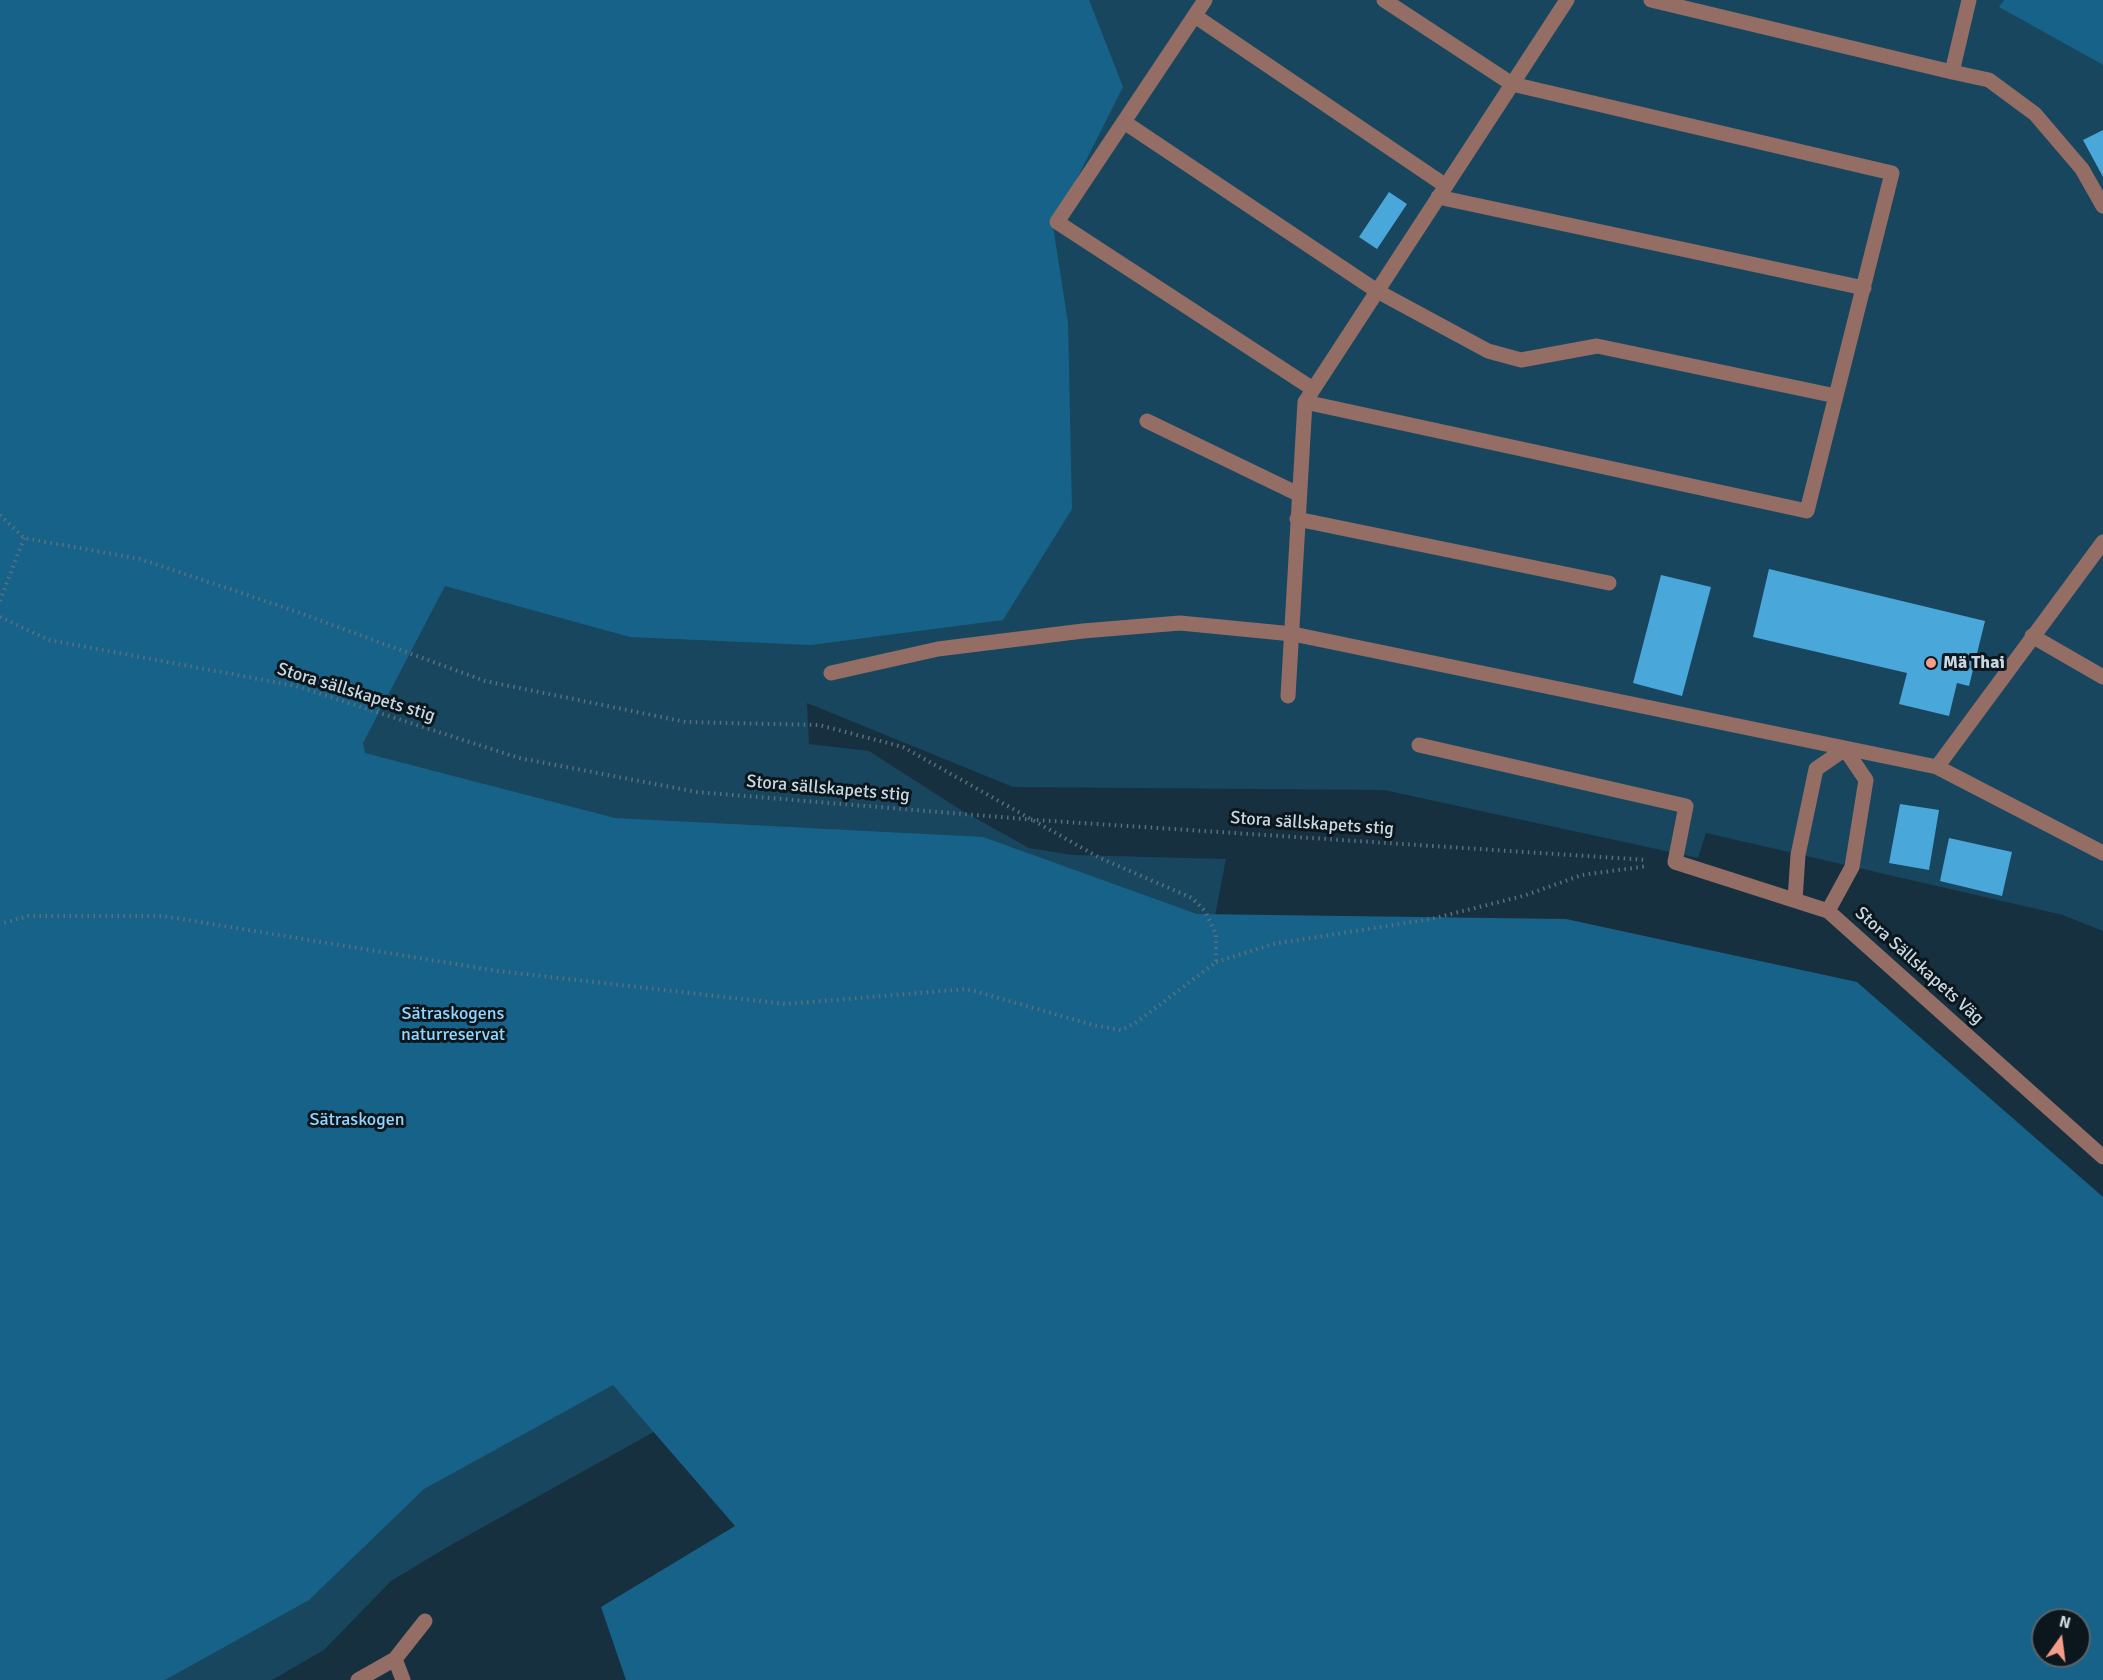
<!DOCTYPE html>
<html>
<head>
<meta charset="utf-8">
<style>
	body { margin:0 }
	#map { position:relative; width:2103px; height:1680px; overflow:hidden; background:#16303f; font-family:Signika,sans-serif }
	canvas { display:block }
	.north { position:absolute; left:2031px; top:1608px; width:60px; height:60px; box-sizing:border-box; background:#0b161d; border:2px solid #57636b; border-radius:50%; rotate:14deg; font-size:16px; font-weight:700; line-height:24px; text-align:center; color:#c9d7e1 }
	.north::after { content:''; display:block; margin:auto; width:21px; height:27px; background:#f49e8a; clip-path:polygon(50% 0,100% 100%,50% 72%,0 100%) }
</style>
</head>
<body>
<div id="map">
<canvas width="2103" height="1680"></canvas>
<div class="north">N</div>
</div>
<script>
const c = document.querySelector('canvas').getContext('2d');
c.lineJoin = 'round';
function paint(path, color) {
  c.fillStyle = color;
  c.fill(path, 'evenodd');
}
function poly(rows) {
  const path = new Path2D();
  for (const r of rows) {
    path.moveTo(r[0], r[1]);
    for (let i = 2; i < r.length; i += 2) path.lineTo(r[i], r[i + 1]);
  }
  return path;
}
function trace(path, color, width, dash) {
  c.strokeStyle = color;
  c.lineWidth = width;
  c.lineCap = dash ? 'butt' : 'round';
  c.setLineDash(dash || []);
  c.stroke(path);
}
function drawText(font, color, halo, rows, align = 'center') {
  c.font = font + ' Signika,sans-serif';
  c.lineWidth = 6;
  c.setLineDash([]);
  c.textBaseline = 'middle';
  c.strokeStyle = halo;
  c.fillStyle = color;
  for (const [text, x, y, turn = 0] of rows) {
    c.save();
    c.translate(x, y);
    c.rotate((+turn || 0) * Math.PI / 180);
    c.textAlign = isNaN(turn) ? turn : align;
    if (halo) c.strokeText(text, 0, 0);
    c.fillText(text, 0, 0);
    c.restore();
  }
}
const green = poly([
	[0,0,2004,0,2000,7,2103,65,2103,931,2063,915,1706,833,1698,858,1384,790,1013,787,807,703,809,744,869,751,961,810,1029,848,1073,855,1226,859,1171,1144,449,1546,391,1581,324,1650,272,1680,0,1680]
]);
const forest = poly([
	[0,0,1089,0,1123,87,1053,226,1068,323,1072,509,1003,620,811,645,630,637,445,586,363,743,365,753,615,818,983,837,1197,914,1566,919,1857,982,2103,1197,2103,1680,626,1680,601,1607,735,1526,613,1385,424,1489,309,1600,165,1680,0,1680],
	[2043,1620,2079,1620,2079,1656,2043,1656],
	[2004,0,2103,0,2103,65,1999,7]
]);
const building = poly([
	[2103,130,2103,177,2083,140],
	[1389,192,1407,204,1377,249,1359,237],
	[1769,569,1985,621,1969,686,1957,683,1949,716,1899,704,1907,673,1753,637],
	[1661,575,1711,587,1682,696,1633,683],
	[1900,804,1939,810,1929,870,1889,863],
	[1949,838,2012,852,2002,896,1940,881]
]);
const path = poly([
	[0,515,24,538,140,559,286,608,485,681,686,722,819,725,903,747,1100,858,1192,898,1205,911,1216,934,1216,962,1137,1022,1121,1030,1093,1025,967,989,786,1004,498,971,163,916,28,916,0,924],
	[0,601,24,538],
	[0,617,49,640,296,686,519,758,697,792,1036,820,1647,860],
	[1216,962,1273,944,1431,919,1523,896,1582,875,1648,866]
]);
const minor = poly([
	[1205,0,1057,222,1313,389],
	[1651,0,1952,72,1969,0],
	[1195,16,1446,186],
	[1952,72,1989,80,2035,114,2082,169,2103,206],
	[1124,122,1377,291,1488,351,1521,360,1597,346,1836,396],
	[1438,197,1864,288],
	[1305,402,1807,511,1892,173,1512,84,1384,0],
	[1147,421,1298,494],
	[1297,519,1609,583],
	[2032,636,2103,677],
	[831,673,938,649,1083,631,1180,623,1293,634,1937,767,2103,853],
	[1288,696,1305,402,1567,0],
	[1419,745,1686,806,1675,862,1828,911,2103,1157],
	[1937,767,2103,542],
	[1795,900,1798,855,1816,769,1845,749,1866,780,1852,867,1828,911],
	[395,1659,403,1680],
	[358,1680,395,1659,425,1621]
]);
const markers = [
	[1931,663,6,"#f49e8a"]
];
const poiNames = [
	["Mä Thai",1943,663]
];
const streetNames = [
	["Stora sällskapets stig",356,693,17],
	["Stora sällskapets stig",828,789,5],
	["Stora sällskapets stig",1312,824,4],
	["Stora Sällskapets Väg",1919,966,42]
];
const parkNames = [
	["Sätraskogens",453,1014],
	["naturreservat",453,1035],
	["Sätraskogen",357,1120]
];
paint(green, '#18465e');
paint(forest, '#176288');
paint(building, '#4aa7da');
trace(path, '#5b707d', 4, [1.5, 4.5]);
trace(minor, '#946d65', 15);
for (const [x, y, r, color] of markers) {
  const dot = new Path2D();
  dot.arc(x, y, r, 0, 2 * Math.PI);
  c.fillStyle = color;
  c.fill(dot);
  trace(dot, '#0b161d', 2);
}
drawText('bold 18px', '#c9d7e1', '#0b161d', poiNames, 'left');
drawText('18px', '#c9d7e1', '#0b161d', streetNames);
drawText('18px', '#94d6fe', '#0b161d', parkNames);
</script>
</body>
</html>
